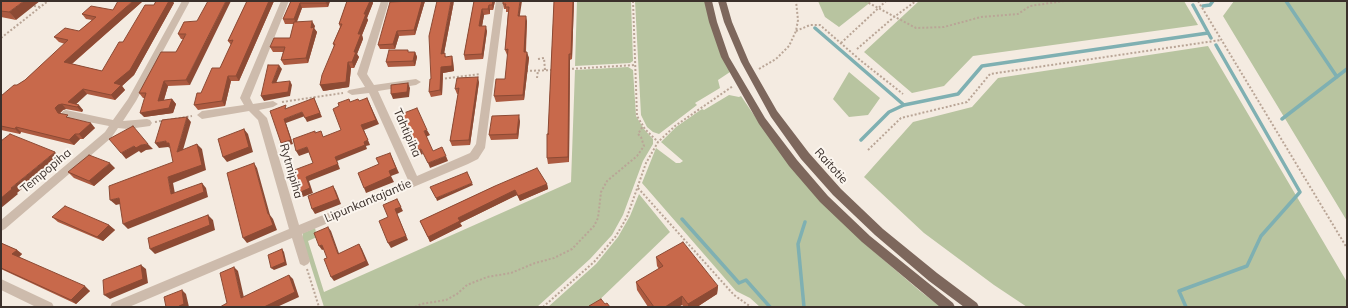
<!DOCTYPE html>
<html>
<head>
<meta charset="utf-8">
<style>
	body { margin:0 }
	#map { position:relative; width:1348px; height:308px; overflow:hidden; background:#f4ebe1; font-family:Mulish,sans-serif }
	canvas { display:block }
	.frame { position:absolute; inset:0; border:2px solid #3b302b; pointer-events:none }
</style>
</head>
<body>
<div id="map">
<canvas width="1348" height="308"></canvas>
<div class="frame"></div>
</div>
<script>
const c = document.querySelector('canvas').getContext('2d');
c.lineJoin = 'round';
function paint(path, color) {
  c.fillStyle = color;
  c.fill(path, 'evenodd');
}
function poly(rows) {
  const path = new Path2D();
  for (const r of rows) {
    path.moveTo(r[0], r[1]);
    for (let i = 2; i < r.length; i += 2) path.lineTo(r[i], r[i + 1]);
  }
  return path;
}
function trace(path, color, width, dash) {
  c.strokeStyle = color;
  c.lineWidth = width;
  c.lineCap = dash ? 'butt' : 'round';
  c.setLineDash(dash || []);
  c.stroke(path);
}
function drawText(font, color, halo, rows, align = 'center') {
  c.font = font + ' Mulish,sans-serif';
  c.lineWidth = 4;
  c.setLineDash([]);
  c.textBaseline = 'middle';
  c.strokeStyle = halo;
  c.fillStyle = color;
  for (const [text, x, y, turn = 0] of rows) {
    c.save();
    c.translate(x, y);
    c.rotate((+turn || 0) * Math.PI / 180);
    c.textAlign = isNaN(turn) ? turn : align;
    if (halo) c.strokeText(text, 0, 0);
    c.fillText(text, 0, 0);
    c.restore();
  }
}
const green = poly([
	[577,1,631,1,633,61,630,63,575,66],
	[635,1,707,1,730,72,718,80,720,88,695,103,697,105,659,134,653,132,647,127,641,115],
	[818,1,872,1,839,27,825,17],
	[919,1,1184,1,1198,25,973,56,944,86,912,93,864,52],
	[1234,1,1347,1,1347,221,1223,16],
	[1208,46,1347,282,1347,307,1027,307,994,285,924,233,864,177,913,122,972,107,998,78],
	[628,67,633,70,636,116,644,129,653,139,653,144,643,161,623,215,612,235,590,259,537,307,324,307,302,238,303,233,315,228,317,237,308,241,324,292,571,182,575,70],
	[849,72,880,98,868,115,849,117,833,99],
	[729,95,739,97,741,96,758,121,864,243,920,291,941,307,760,307,750,298,736,291,642,183,656,148,676,163,680,163,683,161,661,142,676,127,702,109,704,110],
	[639,194,670,232,592,307,548,307,596,264,618,237,630,216]
]);
const stream = poly([
	[1286,1,1337,77],
	[1193,5,1211,38],
	[1203,6,1210,5,1213,1],
	[815,28,904,105],
	[1282,119,1347,69],
	[861,140,889,112,904,105,958,94,982,66,1208,33],
	[682,219,739,283,746,280,770,307],
	[804,307,798,244,805,222],
	[1186,307,1179,291,1247,266,1261,236,1300,192,1216,45]
]);
const path = poly([
	[633,1,637,116,645,129,658,142],
	[865,1,916,28,944,27,981,17,1018,14,1030,6,1064,1],
	[1198,1,1347,248],
	[34,6,40,7],
	[796,31,810,25,820,25,860,60,903,94],
	[1,38,48,1],
	[841,43,886,1],
	[857,49,894,17,916,1],
	[538,59,544,58,545,70],
	[568,69,635,65],
	[759,69,776,59,789,46,796,31,798,20,796,1],
	[526,71,552,70],
	[537,78,538,70],
	[441,79,480,74],
	[282,102,343,93],
	[155,122,192,116],
	[868,150,901,118,967,102,990,74,1221,40],
	[638,188,734,295,751,307],
	[307,269,319,307],
	[415,307,421,304,446,300,457,294,467,285,487,277,511,273,535,263,554,258,572,249,594,226,598,218,601,192,607,181,637,156,644,146,641,137,638,134,643,126],
	[543,307,594,262,616,236,627,217,646,163,658,142,675,126,733,86]
]);
const minor = poly([
	[182,1,190,1,136,101,123,121,147,119,150,120,152,123,150,126,128,129,118,128,111,138,5,229,1,231,1,220,105,132,109,126,63,117,61,114,63,111,66,110,113,120,128,99,182,1],
	[281,1,289,1,250,98,253,104,273,101,278,104,273,107,259,110,267,118,299,225,408,180,369,93,352,95,347,92,349,90,365,87,357,74,381,1,389,1,367,74,374,85,416,79,421,82,416,85,378,91,417,176,470,153,476,144,496,1,504,1,485,148,478,159,468,164,302,234,310,261,308,264,304,266,300,264,292,238,129,307,110,307,112,303,289,229,258,120,249,111,202,119,197,115,202,111,244,105,240,98,281,1],
	[1,279,52,303,54,307,36,307,1,290,1,279]
]);
const major = poly([
	[704,1,712,1,717,22,729,57,765,118,797,160,828,196,870,236,953,303,955,307,940,307,862,242,820,202,789,166,759,124,721,57,709,22,704,1],
	[718,1,726,1,732,22,749,62,777,111,809,153,841,189,883,229,937,273,977,303,979,307,964,307,929,281,875,235,833,195,801,159,771,117,741,62,724,22,718,1]
]);
const wall = poly([
	[1,1,16,20,1,17],
	[143,1,72,64,102,71,123,42,154,5,156,1,172,1,174,3,134,75,122,86,125,90,115,100,87,94,76,104,83,110,82,112,66,109,63,110,60,113,60,114,95,128,83,139,80,139,74,145,21,132,20,134,1,130,1,96,25,80,65,44,59,42,54,37,79,31,92,20,86,19,82,14,113,10],
	[247,1,274,1,239,81,231,81,225,106,198,110,194,105,201,93,220,68,231,45,228,41],
	[291,1,330,1,328,7,302,8,297,22,315,26,314,28,317,32,308,63,284,65,281,60,283,52,273,52,270,47,290,38,294,24,285,24,283,19],
	[347,1,372,1,373,3,367,18,368,20,362,35,363,39,357,54,359,57,354,68,351,68,349,87,323,91,334,46,333,44,340,27,339,24],
	[412,1,425,1,415,35,399,36,395,49,380,49,378,45],
	[454,1,444,53,446,57,453,61,454,71,443,73,442,95,431,97,429,92,431,79],
	[474,1,495,1,493,10,490,10,490,14,484,15,482,26,487,31,483,59,465,60,464,55],
	[503,1,520,16,527,21,526,52,529,58,524,100,496,102,494,96,505,79,508,55,507,55,505,50,508,12,506,12,506,9,504,9,503,4],
	[554,1,574,1,572,59,570,60,569,162,548,164,547,158],
	[184,22,190,85,168,86,164,100,172,99,176,104,173,113,144,117,145,98,143,98,139,93,176,52,183,39,181,39,178,34],
	[409,52,415,52,417,57,415,66,388,67,386,62],
	[479,82,470,145,452,146,450,141,458,94,457,94,455,89],
	[520,121,518,139,491,140,489,135],
	[115,168,94,186,74,178,68,172],
	[547,184,548,189,520,201,517,195,460,223,462,226,430,242,420,221,495,186],
	[52,217,109,225,115,230,103,241,58,222],
	[1,243,17,250,22,254,19,257,90,291,76,304,1,269],
	[656,257,718,286,717,294,697,307,684,307,682,305,678,307,648,307,637,290,636,282,659,269,657,266]
]);
const shadedWall = poly([
	[24,1,40,1,16,20,9,12],
	[133,1,143,1,68,67,64,62],
	[169,1,172,1,174,3,134,75,122,86,125,90,115,100,111,95,114,83],
	[226,1,231,1,190,85,186,80],
	[269,1,274,1,239,81,236,76],
	[327,1,330,1,328,7,326,3],
	[370,1,372,1,373,3,367,18,368,20,362,35,363,39,357,54,359,57,354,68,352,62,354,52,358,34,364,14],
	[422,1,425,1,415,35,414,30],
	[451,1,454,1,443,59,441,54],
	[493,1,495,1,493,10,492,5],
	[520,1,522,1,519,21,518,16],
	[573,1,574,1,572,59,571,54],
	[300,3,302,8,296,23,294,19],
	[489,5,490,10,490,14,488,9],
	[482,9,484,15,481,32,479,26],
	[526,16,527,21,525,58,524,52],
	[312,21,315,26,314,28,317,32,308,63,306,58,311,28],
	[486,26,487,31,483,59,482,54],
	[397,31,399,36,395,49,393,44],
	[415,52,417,57,415,66,413,61],
	[527,52,529,58,524,100,523,95],
	[569,54,570,60,569,162,568,157],
	[452,56,453,61,454,71,443,73,442,95,440,90,441,67],
	[348,62,351,68,349,87,323,91,320,85],
	[279,65,282,69,274,88,272,83],
	[228,76,231,81,225,106,222,101],
	[478,77,479,82,470,145,469,140],
	[164,81,168,86,162,106,158,101],
	[290,81,292,85,290,96,264,101,261,96],
	[408,83,410,88,409,97,393,99,391,94],
	[83,89,87,94,74,106,68,102],
	[314,98,322,117,307,122,305,118],
	[367,98,379,124,364,130,370,145,366,146,367,149,337,161,340,169,309,181,313,193,300,198,296,194,306,177,335,157,364,142,361,125],
	[172,99,176,104,173,113,144,117,140,113],
	[62,104,66,109,63,110,60,113,63,118,58,113,55,108,58,105],
	[79,105,83,110,82,112,77,107],
	[302,112,305,116,286,123,293,144,283,147,281,143,284,119],
	[519,115,520,121,518,139,517,134],
	[187,117,191,122,181,157,177,152],
	[91,123,95,128,83,139,79,134],
	[16,127,21,132,20,134,15,129],
	[244,129,248,134,253,152,227,162,223,157],
	[427,130,430,135,426,137,424,131],
	[75,134,80,139,74,145,69,140],
	[166,141,169,143,170,148,168,147,159,148,155,143],
	[148,144,153,149,146,150,141,153,139,151,126,159,121,153,134,146],
	[197,144,202,149,206,170,173,183,176,199,171,194,168,177],
	[307,147,310,152,299,156,296,151],
	[421,149,423,154,415,157,413,152],
	[55,152,60,157,17,193,18,194,1,208,1,198,11,188],
	[390,153,399,173,391,176,394,182,366,193,364,188,389,171],
	[446,156,448,161,430,168,428,163],
	[110,163,115,168,94,186,89,181],
	[254,163,257,168,270,215,273,219,277,230,247,243,243,238,268,214],
	[202,183,206,188,208,197,128,229,123,224],
	[472,183,473,185,437,201,436,198],
	[547,184,548,189,520,201,518,196],
	[333,186,336,191,341,204,315,214,312,209],
	[515,190,517,195,460,223,462,226,430,242,428,237,458,218],
	[119,198,124,203,116,205,110,200],
	[397,199,403,211,397,214,408,240,391,248,388,243,395,209],
	[208,215,213,220,215,230,155,254,150,249],
	[109,225,115,230,103,241,97,237],
	[328,227,331,231,341,259,338,254],
	[359,244,362,249,369,265,334,281,331,277],
	[322,245,325,249,322,250,319,246],
	[282,249,284,252,287,265,274,270,271,268],
	[17,250,22,254,18,258,12,254],
	[141,265,146,269,148,283,110,299,104,295],
	[234,267,238,271,245,302,241,298],
	[289,275,293,279,299,297,277,307,264,307],
	[85,286,90,291,76,304,71,300],
	[718,286,717,294,697,307,688,307,688,304],
	[182,290,186,294,189,307,179,307],
	[682,296,682,305,678,307,665,307]
]);
const building = poly([
	[1,1,24,1,9,12,1,11,1,1],
	[118,1,133,1,64,62,102,71,119,42,123,42,145,5,154,5,156,1,169,1,130,70,114,83,121,85,111,95,83,89,68,102,79,105,77,107,62,104,58,105,55,108,58,113,68,115,66,117,91,123,79,134,75,134,69,140,16,127,15,129,1,126,1,96,14,85,17,85,25,80,68,40,54,37,65,28,79,31,96,17,82,14,91,6,113,10,118,1],
	[208,1,226,1,186,80,164,81,158,101,172,99,169,108,140,113,146,93,139,93,161,52,176,52,186,34,178,34,184,22,197,21,208,1],
	[247,1,269,1,236,76,228,76,222,101,194,105,197,93,201,93,212,68,220,68,233,40,228,41,247,1],
	[291,1,327,1,326,3,300,3,294,19,283,19,291,1],
	[347,1,370,1,364,14,366,14,358,34,361,34,354,52,356,52,352,62,348,62,346,82,320,85,322,75,335,44,333,44,342,24,339,24,347,1],
	[412,1,422,1,414,30,397,31,393,44,378,45,390,2,412,1],
	[437,1,451,1,441,54,445,53,445,57,452,56,452,66,441,67,440,90,429,92,430,79,431,79,429,36,437,1],
	[474,1,493,1,492,5,489,5,488,9,482,9,479,26,486,26,482,54,464,55,474,1],
	[503,1,520,1,518,16,526,16,524,52,527,52,523,95,494,96,496,79,505,79,508,49,505,50,509,7,505,7,506,4,503,4,503,1],
	[554,1,573,1,571,54,569,54,568,157,547,158,547,134,549,134,548,134,554,1],
	[312,21,311,28,314,27,306,58,281,60,285,47,270,47,274,38,290,38,294,22,312,21],
	[389,50,408,50,408,52,415,52,413,61,386,62,389,50],
	[268,65,279,65,272,83,290,81,288,92,261,96,268,65],
	[478,77,469,140,450,141,459,88,455,89,457,78,478,77],
	[408,83,407,92,391,94,391,85,408,83],
	[314,98,320,113,305,118,302,112,284,119,291,140,281,143,270,111,286,105,285,109,314,98],
	[367,98,376,120,361,125,368,140,364,142,365,145,335,157,338,164,306,177,310,188,296,194,289,172,313,163,307,147,296,151,293,139,315,131,315,133,321,131,323,137,341,130,333,109,339,106,338,103,349,99,350,102,358,99,359,101,367,98],
	[417,108,427,130,424,131,433,151,442,147,446,156,428,163,421,149,413,152,396,116,417,108],
	[519,115,517,134,489,135,492,116,519,115],
	[187,117,177,152,197,144,202,165,168,177,171,194,202,183,204,192,123,224,119,198,110,200,109,186,173,162,169,143,166,143,166,141,155,143,162,120,187,117],
	[133,126,148,144,141,145,136,148,134,146,121,153,109,139,133,126],
	[244,129,249,147,223,157,218,139,244,129],
	[10,134,55,152,11,188,12,189,1,198,1,141,10,134],
	[390,153,396,168,389,171,391,176,364,188,358,173,379,164,376,158,390,153],
	[89,155,110,163,89,181,68,172,89,155],
	[254,163,268,214,269,214,273,225,243,238,227,173,254,163],
	[537,168,547,184,518,196,515,190,458,218,460,221,428,237,420,221,495,186,537,168],
	[467,172,472,183,436,198,430,187,467,172],
	[333,186,338,199,312,209,308,196,333,186],
	[397,199,401,207,395,209,406,236,388,243,379,221,388,217,383,205,397,199],
	[65,206,109,225,97,237,52,217,65,206],
	[208,215,210,225,150,249,148,238,208,215],
	[328,227,338,254,359,244,366,261,331,277,324,259,327,258,322,245,319,246,314,233,328,227],
	[683,242,718,286,688,304,682,296,665,307,654,307,636,282,663,266,656,257,683,242],
	[1,243,17,250,12,254,85,286,71,300,1,268,1,243],
	[282,249,285,262,271,268,268,255,282,249],
	[141,265,143,279,104,295,103,280,141,265],
	[234,267,241,298,289,275,295,292,264,307,220,307,227,303,220,273,234,267],
	[182,290,184,304,179,306,179,307,166,307,164,297,182,290],
	[601,299,605,304,607,303,610,307,589,307,589,306,601,299]
]);
const streetNames = [
	["Tahtipiha",407,133,66],
	["Raitotie",831,166,48],
	["Tempopiha",46,171,-40],
	["Rytmipiha",291,171,74],
	["Lipunkantajantie",368,201,-23]
];
paint(green, '#b8c4a0');
trace(stream, '#7fb0b2', 3.5);
trace(path, '#b9a596', 2, [2, 2]);
paint(minor, '#cdbbac');
paint(major, '#7d675c');
paint(wall, '#ac5a40');
paint(shadedWall, '#8c4a34');
paint(building, '#c8694b');
trace(building, '#8c4a34', 1);
drawText('12px', '#3b302b', '#fbf5ee', streetNames);
</script>
</body>
</html>
